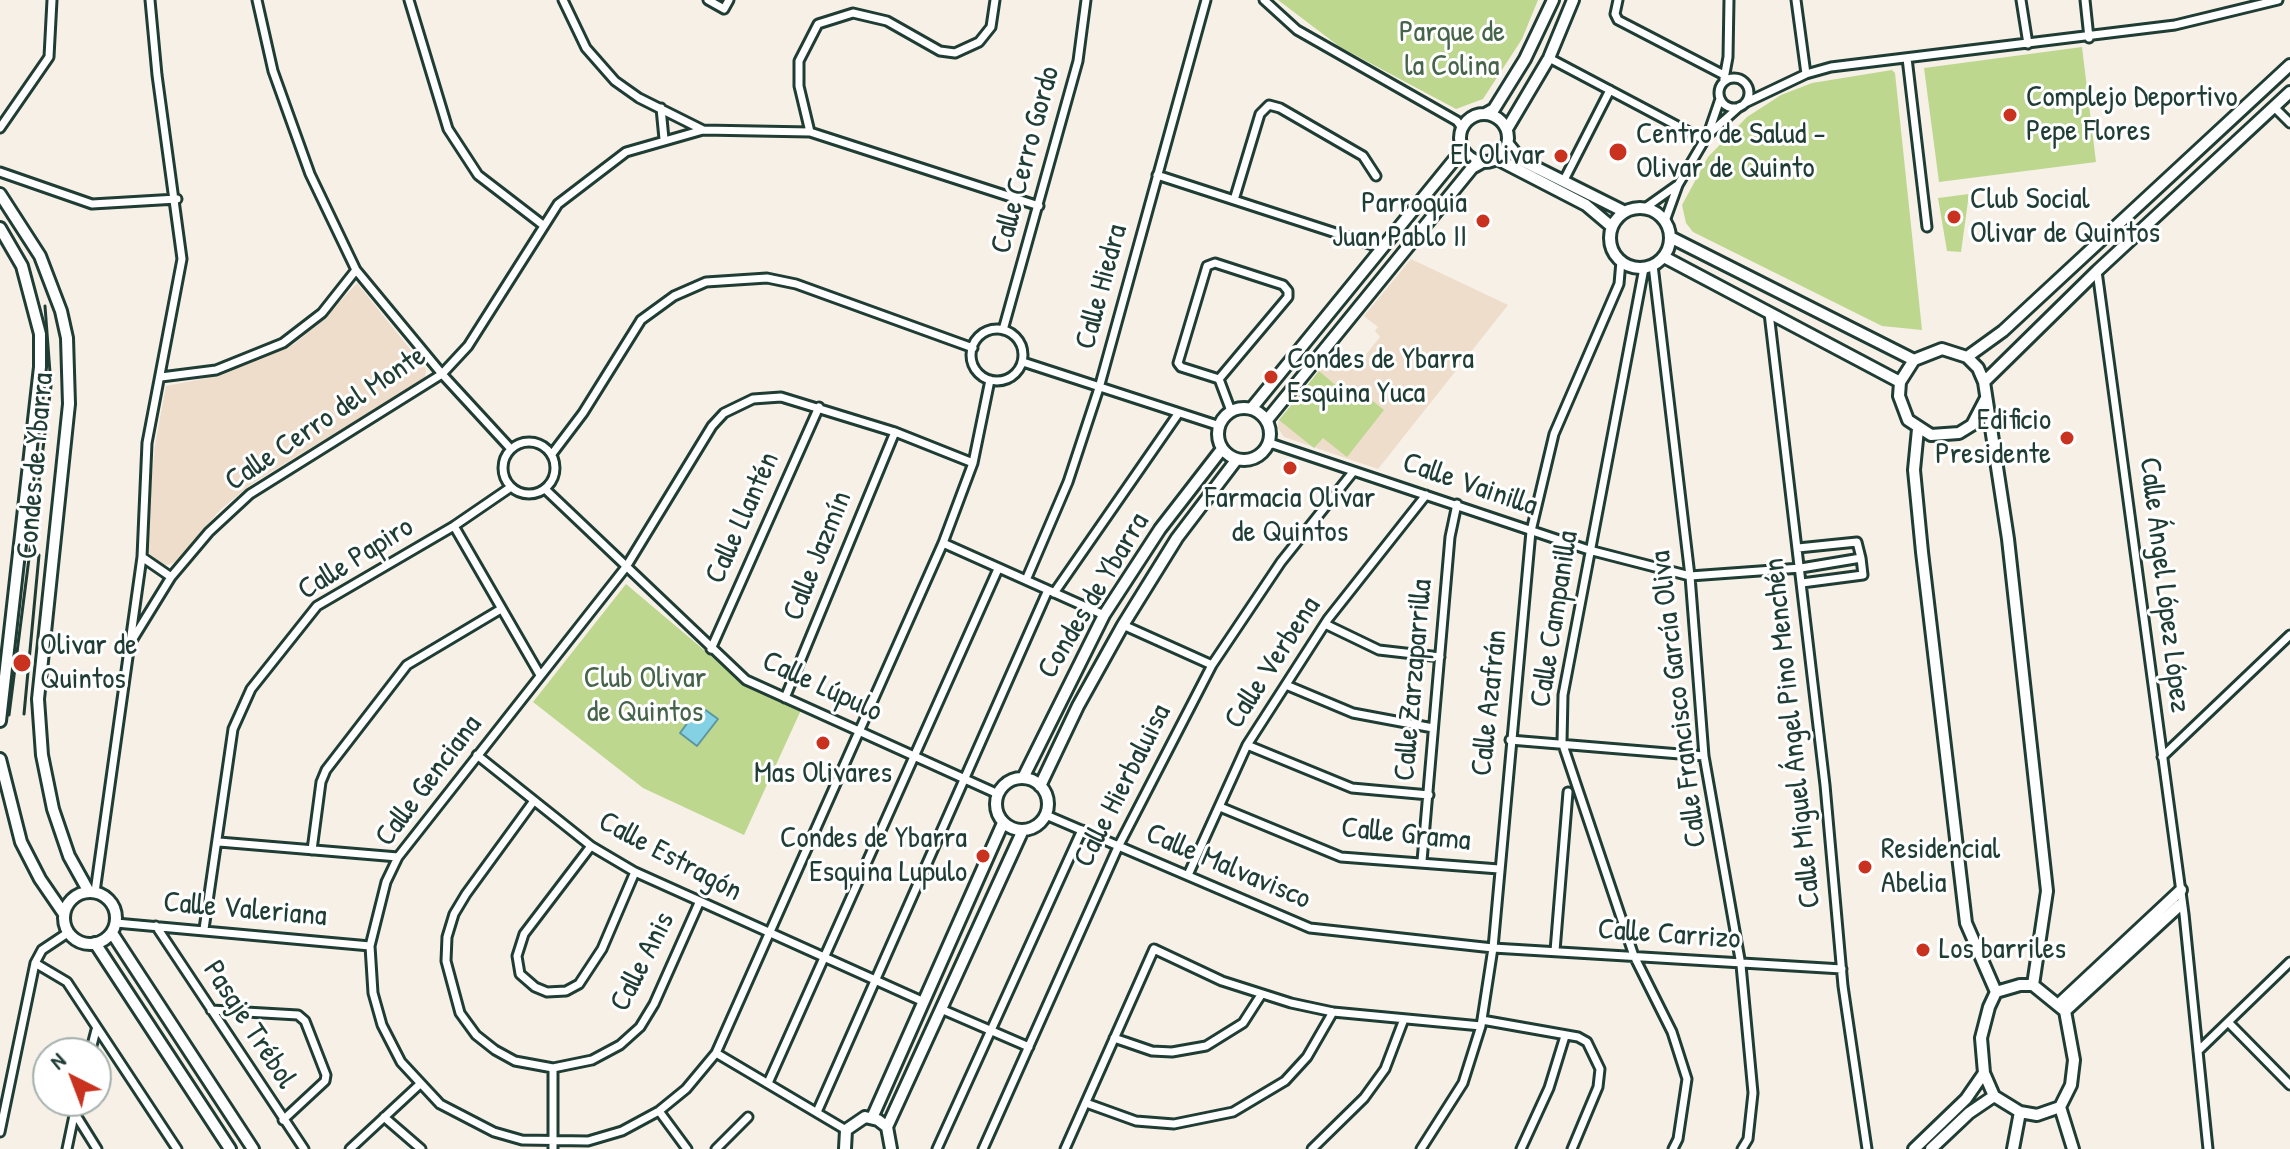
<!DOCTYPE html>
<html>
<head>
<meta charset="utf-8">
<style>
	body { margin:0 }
	#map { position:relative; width:2290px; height:1149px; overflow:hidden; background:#f7f0e7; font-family:"Patrick Hand",sans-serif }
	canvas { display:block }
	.north { position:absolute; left:32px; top:1037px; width:80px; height:80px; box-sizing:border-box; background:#fff; border:2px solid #a5b1ae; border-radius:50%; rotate:318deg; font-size:22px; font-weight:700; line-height:32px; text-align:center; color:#1f3d34 }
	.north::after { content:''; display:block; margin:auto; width:28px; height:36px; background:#c8321e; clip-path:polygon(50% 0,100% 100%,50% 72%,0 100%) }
</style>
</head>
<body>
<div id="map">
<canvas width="2290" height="1149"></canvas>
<div class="north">N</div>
</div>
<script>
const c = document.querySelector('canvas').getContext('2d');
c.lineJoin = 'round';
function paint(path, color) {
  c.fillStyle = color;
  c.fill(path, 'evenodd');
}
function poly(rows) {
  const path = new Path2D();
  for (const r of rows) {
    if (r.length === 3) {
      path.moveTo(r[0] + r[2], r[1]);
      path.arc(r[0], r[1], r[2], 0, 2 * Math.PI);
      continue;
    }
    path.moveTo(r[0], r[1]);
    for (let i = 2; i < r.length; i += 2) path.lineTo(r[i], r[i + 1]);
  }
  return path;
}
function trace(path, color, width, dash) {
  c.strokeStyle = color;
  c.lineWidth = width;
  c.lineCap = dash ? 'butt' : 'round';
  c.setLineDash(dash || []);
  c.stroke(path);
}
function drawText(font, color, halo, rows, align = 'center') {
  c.font = font + ' "Patrick Hand",sans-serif';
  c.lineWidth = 6;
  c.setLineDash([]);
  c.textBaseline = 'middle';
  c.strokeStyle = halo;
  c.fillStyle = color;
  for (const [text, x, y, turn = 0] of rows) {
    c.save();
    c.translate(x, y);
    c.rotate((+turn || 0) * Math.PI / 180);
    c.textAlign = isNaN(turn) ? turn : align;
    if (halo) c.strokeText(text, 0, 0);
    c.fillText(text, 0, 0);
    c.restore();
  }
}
const built = poly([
	[1411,259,1508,305,1378,469,1284,437,1278,428,1279,420,1336,350,1356,367,1380,337,1375,331,1378,327,1364,316],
	[357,283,426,369,425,378,253,483,221,509,175,562,164,566,148,552,146,543,155,445,166,386,218,376,294,344,322,321]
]);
const green = poly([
	[1278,0,1538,0,1522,39,1483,99,1456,109,1340,47],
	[2082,47,2096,162,1939,182,1924,68],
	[1892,70,1895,73,1922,330,1882,326,1693,232,1686,223,1682,205,1708,157,1747,117,1781,95,1812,83],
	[1969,194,1961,252,1947,251,1938,198],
	[1319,371,1346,394,1354,386,1384,410,1347,457,1323,438,1314,448,1279,420],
	[626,584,749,688,801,710,744,835,643,788,533,702]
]);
const water = poly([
	[700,706,718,719,697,746,680,733,700,706]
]);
const minor = poly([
	[257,0,273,71,310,174,356,270,442,374,511,449],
	[409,0,448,129,478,175,543,225],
	[563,0,586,48,615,81,639,98,703,130,810,132,1039,206],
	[708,0,724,9,729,0],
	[1264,0,1297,30,1457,121,1462,128],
	[1618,0,1615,14,1618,20,1724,75],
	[1796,0,1806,74],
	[2021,0,2028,44],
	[2085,0,2089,38],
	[1549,58,1704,140],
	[1907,58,1927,227],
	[1734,93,15],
	[1724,79,1728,57,1729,0],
	[1745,103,1806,74,1831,67,2175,25,2278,0],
	[2274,107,2290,123],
	[661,108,664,139],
	[0,128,49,57,52,0],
	[810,132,799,86,799,61,818,24,853,13,887,21,940,51,955,53,979,42,991,27,995,0],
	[1710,133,1739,107],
	[0,172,92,204,177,199],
	[1157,175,1382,248],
	[1563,182,1610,90],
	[1234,200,1260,114,1269,105,1280,108,1363,156,1376,176],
	[1645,208,1676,186],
	[1665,221,1678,185,1708,134,1720,99],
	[1653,265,1690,576,1704,756,1741,965,1753,1093,1748,1139,1742,1149],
	[1644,268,1563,695,1562,742,1634,956,1672,1032,1687,1079,1678,1139,1673,1149],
	[2097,271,2184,914,2208,1149],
	[1769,313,1825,785,1843,986,1867,1149],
	[997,355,26],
	[1003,330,1078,61,1086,0],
	[1023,362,1220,426],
	[161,377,216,370,283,343,322,313,356,270],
	[1219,379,1288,297,1288,291,1283,285,1215,263,1207,266,1178,363,1181,367,1219,379,1231,411],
	[529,468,26],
	[1268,445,1273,444,1589,550,1690,576,1801,568,1861,558],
	[552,454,583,413,641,320,674,296,706,282,767,278,796,284,973,348],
	[973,463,943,543,716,1053,686,1089,659,1111,622,1131,588,1141,522,1140,494,1132,440,1104,401,1062,382,1025,373,993,370,946,386,882,398,857,626,567,712,426,724,413,753,399,781,397,895,432,973,463,990,380],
	[545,489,746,680,998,794],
	[454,526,540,675],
	[943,543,1104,615],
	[1798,548,1857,542,1861,558,1863,575,1802,583],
	[142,557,171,577],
	[1026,580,1068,482,1099,388,1206,0],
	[1054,593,1178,414],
	[1325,624,1379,650,1440,657],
	[1123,625,1212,665],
	[131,642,171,577,209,532,250,494,442,374,468,346,558,204,626,152,703,130],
	[711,649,819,407],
	[1286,685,1353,713,1433,728],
	[785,698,895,432],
	[1510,740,1704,756],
	[1247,745,1352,788,1429,795],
	[477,755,591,846,635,872,924,1002],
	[2162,757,2290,635],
	[533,802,466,894,454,914,447,937,446,961,460,1013,476,1035,495,1050,515,1061,553,1068,592,1060,620,1045,640,1027,654,1004,699,903],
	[1220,807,1341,857,1499,869],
	[1046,815,1310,928,1493,948,1842,969],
	[219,842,398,857],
	[591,846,524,934,517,956,520,974,535,987,547,992,566,991,579,984,602,949,635,872],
	[312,850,321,782,326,770,407,665,501,609],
	[1422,861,1450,537,1457,504],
	[1188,875,1247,745,1328,619,1426,495],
	[95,892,142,557,147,443,182,259,157,75,150,0],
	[116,923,370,946],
	[156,926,304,1149],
	[204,929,233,729,251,689,317,606,454,526,511,487],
	[1555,951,1568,792],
	[35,963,67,982,177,1149],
	[941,1009,1029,1047],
	[211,1010,298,1015,305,1021,326,1075,325,1081,283,1120],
	[1482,1020,1578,1037,1587,1042,1600,1069,1598,1087,1572,1149],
	[2228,1022,2290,1085],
	[1114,1038,1152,1051,1172,1052,1206,1046,1243,1023,1261,995],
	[2198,1051,2290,962],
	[90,1053,96,1030],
	[716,1053,846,1130],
	[768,1083,998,569],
	[1086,1103,1136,1121,1174,1124,1233,1112,1285,1081,1307,1057,1333,1012],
	[659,1111,687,1149],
	[74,1112,97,1149],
	[817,1112,1048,590],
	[384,1117,421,1149],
	[0,1132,35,963,42,950,69,932],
	[67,1149,77,1101],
	[350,1149,420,1084],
	[553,1149,553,1068],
	[716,1149,748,1117],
	[937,1149,1082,830],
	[983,1149,1118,847,1212,665,1281,562,1353,472],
	[1065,1149,1154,949,1222,981,1291,1003,1333,1012,1481,1026],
	[1312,1149,1364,1098,1385,1069,1404,1019],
	[1421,1149,1463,1083,1481,1026,1493,948,1531,531,1554,434,1619,284,1621,261],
	[1521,1149,1549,1088,1565,1036]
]);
const secondary = poly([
	[1484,138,24],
	[1485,114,1494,109,1525,59,1553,0],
	[1507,129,1549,58,1573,0],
	[1508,144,1521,160,1625,212],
	[1497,159,1586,205,1612,227],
	[0,194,40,256,61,311,67,338,69,404,38,699,42,755,53,809,69,856,89,892],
	[1640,238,30],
	[0,228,22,266,40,334,40,367,0,721],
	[1670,237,1914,360],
	[1664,257,1900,382],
	[1967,357,2003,331,2290,65],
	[1984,382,2097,271,2290,92],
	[1985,400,1972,425,1959,433,1931,435,1908,420,1899,396,1900,382,1914,360,1942,349,1967,357,1978,368,1984,382,2008,539,2047,891,2033,985],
	[1244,434,26],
	[1251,409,1458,155,1460,146],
	[1267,420,1472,168,1481,163],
	[1918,429,1914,470,1922,552,1966,923,1996,992],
	[0,759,21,842,40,879,64,914],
	[1022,804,26],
	[1023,778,1104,615,1160,529,1222,449],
	[1040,786,1078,706,1123,625,1177,538,1237,459],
	[90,918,26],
	[112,933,253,1149],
	[95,943,230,1149],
	[2020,985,2033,985,2065,1011,2074,1060,2071,1085,2060,1107,2037,1115,2020,1112,1994,1096,1984,1073,1981,1038,1989,1007,1996,992,2020,985],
	[2059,1004,2181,890],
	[2065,1011,2180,905],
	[2060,1107,2073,1149],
	[872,1118,1003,823],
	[887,1127,1023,830],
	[845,1149,846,1130,865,1117,878,1120,887,1127,891,1149],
	[1914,1149,1966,1099,1984,1073],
	[1931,1149,1969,1113,1994,1096],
	[2013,1149,2020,1112]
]);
const rail = poly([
	[24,714,39,555],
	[9,715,51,386,45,306]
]);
const markers = [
	[2010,115,8,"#c8321e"],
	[1618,152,10,"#c8321e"],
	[1561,156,8,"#c8321e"],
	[1954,217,8,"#c8321e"],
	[1483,221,8,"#c8321e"],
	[1271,377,8,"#c8321e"],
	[2067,438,8,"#c8321e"],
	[1290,468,8,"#c8321e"],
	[22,663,10,"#c8321e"],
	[823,743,8,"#c8321e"],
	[983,856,8,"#c8321e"],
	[1865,867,8,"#c8321e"],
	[1923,950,8,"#c8321e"]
];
const parkNames = [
	["Parque de",1452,33],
	["la Colina",1452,67],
	["Club Olivar",645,679],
	["de Quintos",645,713]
];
const poiNames = [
	["Complejo Deportivo",2026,98],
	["Pepe Flores",2026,132],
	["Centro de Salud -",1636,135],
	["Olivar de Quinto",1636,169],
	["El Olivar",1545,156,"right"],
	["Club Social",1970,200],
	["Olivar de Quintos",1970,234],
	["Parroquia",1467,204,"right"],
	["Juan Pablo II",1467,238,"right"],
	["Condes de Ybarra",1287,360],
	["Esquina Yuca",1287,394],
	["Edificio",2051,421,"right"],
	["Presidente",2051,455,"right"],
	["Farmacia Olivar",1290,499,"center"],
	["de Quintos",1290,533,"center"],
	["Olivar de",40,646],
	["Quintos",40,680],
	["Mas Olivares",823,774,"center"],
	["Condes de Ybarra",967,839,"right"],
	["Esquina Lupulo",967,873,"right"],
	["Residencial",1881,850],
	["Abelia",1881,884],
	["Los barriles",1939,950]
];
const streetNames = [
	["Calle Cerro Gordo",1026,160,-75],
	["Calle Hiedra",1102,287,-75],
	["Calle Cerro del Monte",326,419,-34],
	["Condes de Ybarra",36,466,-85],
	["Calle Vainilla",1470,485,19],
	["Calle Llantén",743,518,-66],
	["Calle Jazmín",818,556,-68],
	["Calle Papiro",356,559,-32],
	["Calle Ángel López López",2164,585,83],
	["Condes de Ybarra",1094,596,-59],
	["Calle Campanilla",1555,619,-81],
	["Calle Verbena",1273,663,-57],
	["Calle Zarzaparrilla",1414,680,-85],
	["Calle Lúpulo",822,687,25],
	["Calle Francisco García Oliva",1679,699,-97],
	["Calle Azafrán",1490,703,-84],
	["Calle Miguel Ángel Pino Menchén",1793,733,-96],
	["Calle Genciana",429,781,-53],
	["Calle Hierbaluisa",1123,786,-63],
	["Calle Grama",1406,835,6],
	["Calle Estragón",670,857,28],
	["Calle Malvavisco",1228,867,23],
	["Calle Valeriana",245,910,5],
	["Calle Carrizo",1669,935,4],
	["Calle Anis",643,962,-63],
	["Pasaje Trébol",249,1025,57]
];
paint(built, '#edddca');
paint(green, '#bdd78e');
paint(water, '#85d1e4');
trace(water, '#5c969e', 2);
trace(minor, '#1f3d34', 13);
trace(secondary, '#1f3d34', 16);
trace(minor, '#fff', 7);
trace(secondary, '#fff', 10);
trace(rail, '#1f3d34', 3);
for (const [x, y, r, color] of markers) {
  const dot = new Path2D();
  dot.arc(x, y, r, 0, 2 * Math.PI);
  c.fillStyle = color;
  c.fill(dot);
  trace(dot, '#fff', 3);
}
drawText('30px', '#46644a', '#fff', parkNames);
drawText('30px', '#1f3d34', '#fff', poiNames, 'left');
drawText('30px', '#1f3d34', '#fff', streetNames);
</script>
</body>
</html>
